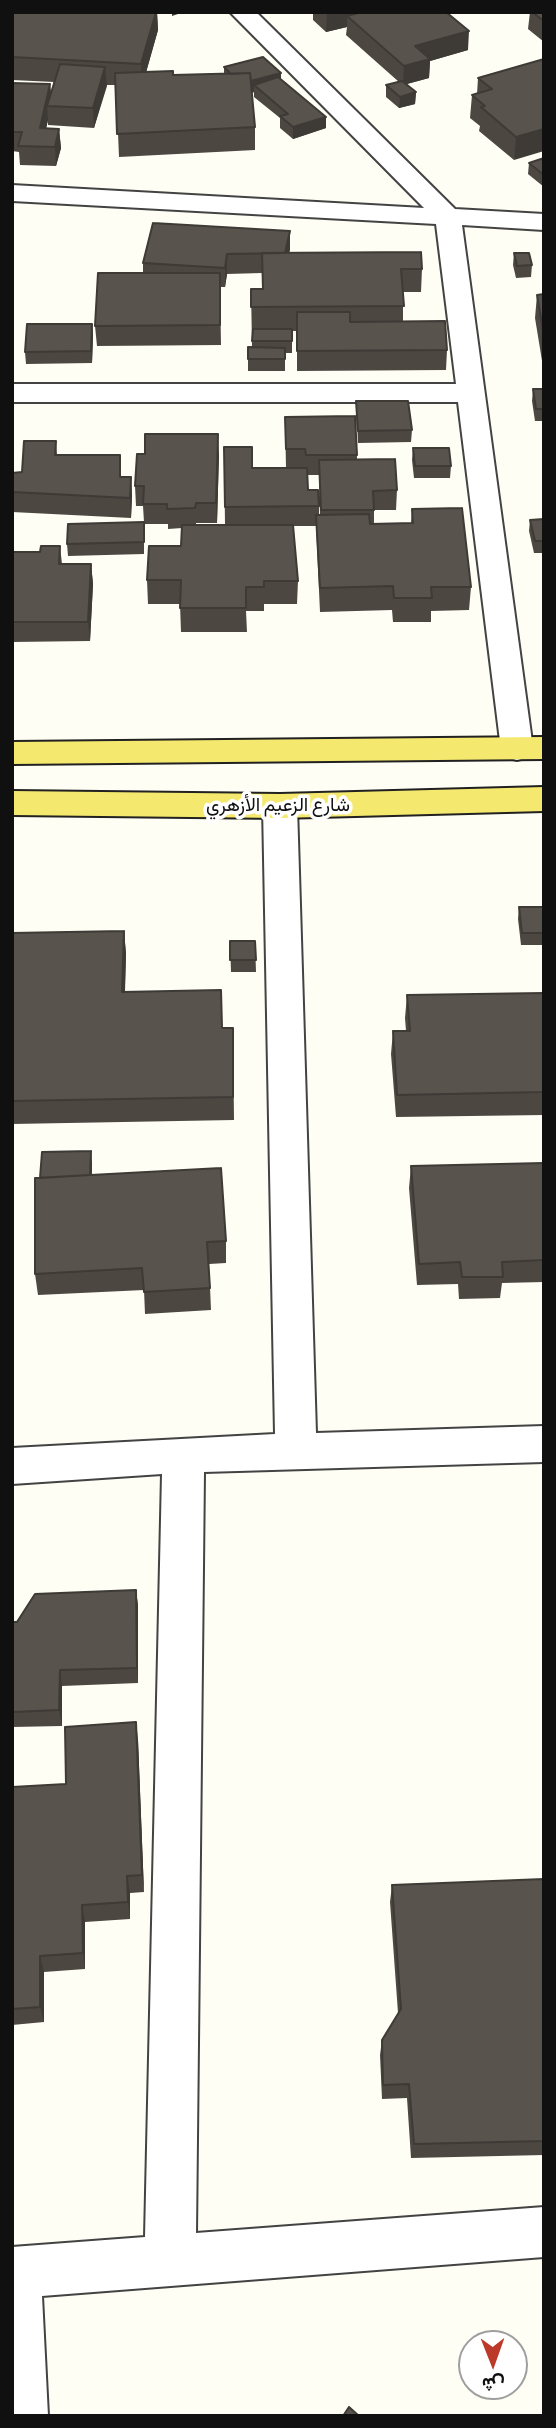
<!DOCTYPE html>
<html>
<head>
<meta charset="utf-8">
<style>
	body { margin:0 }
	#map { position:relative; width:556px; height:2428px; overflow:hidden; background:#fffef4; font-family:"Crimson Pro",Vazirmatn,serif }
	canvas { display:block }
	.frame { position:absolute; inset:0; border:14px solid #101010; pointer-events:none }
	.north { position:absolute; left:458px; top:2330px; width:70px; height:70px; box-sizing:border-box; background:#fff; border:2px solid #9f9f9f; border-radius:50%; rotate:179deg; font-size:19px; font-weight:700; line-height:28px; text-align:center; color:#101010 }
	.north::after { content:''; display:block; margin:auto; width:24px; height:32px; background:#bd3a2b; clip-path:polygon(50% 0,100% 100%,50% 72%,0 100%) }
</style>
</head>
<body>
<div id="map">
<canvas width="556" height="2428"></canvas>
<div class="frame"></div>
<div class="north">ش</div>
</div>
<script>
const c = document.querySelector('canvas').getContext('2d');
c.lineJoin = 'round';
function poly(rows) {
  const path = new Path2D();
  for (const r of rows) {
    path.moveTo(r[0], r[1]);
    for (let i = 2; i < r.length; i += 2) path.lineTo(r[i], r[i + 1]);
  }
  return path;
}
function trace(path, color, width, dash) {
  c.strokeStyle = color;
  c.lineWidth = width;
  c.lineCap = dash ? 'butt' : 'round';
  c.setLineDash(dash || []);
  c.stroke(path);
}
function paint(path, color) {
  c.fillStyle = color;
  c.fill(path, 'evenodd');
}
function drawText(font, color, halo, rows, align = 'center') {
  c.font = font + ' "Crimson Pro",Vazirmatn,serif';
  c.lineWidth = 7;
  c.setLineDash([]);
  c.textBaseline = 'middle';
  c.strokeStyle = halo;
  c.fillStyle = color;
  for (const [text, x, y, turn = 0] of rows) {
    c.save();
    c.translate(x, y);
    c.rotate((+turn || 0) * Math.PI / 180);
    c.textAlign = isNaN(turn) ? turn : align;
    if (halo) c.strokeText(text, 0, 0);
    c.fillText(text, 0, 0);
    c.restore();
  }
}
const minor = poly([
	[230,12,256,12,455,209,544,214,544,230,462,225,533,749,529,757,517,760,505,757,501,749,458,402,12,402,12,384,456,384,436,224,12,201,12,185,424,208,230,12],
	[280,794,292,798,297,806,316,1433,544,1426,544,1462,204,1472,196,2233,544,2207,544,2257,42,2296,48,2416,12,2416,12,2247,145,2237,162,1474,12,1484,12,1448,275,1434,263,806,268,798,280,794]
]);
const major = poly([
	[544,737,544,759,12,764,12,742,544,737],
	[544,787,544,811,280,818,12,815,12,791,280,794,544,787]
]);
const wall = poly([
	[12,12,157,12,158,30,146,72,173,75,224,74,224,67,281,79,326,128,293,139,280,128,280,118,254,97,254,92,252,93,255,127,255,150,119,157,116,85,106,85,94,128,48,125,48,120,46,128,59,129,61,148,56,166,20,165,19,152,12,151,12,83,50,84,51,93,54,82,12,80],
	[313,12,446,12,468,50,430,61,429,78,407,84,416,92,415,104,399,108,386,97,386,85,399,82,346,35,347,27,326,32,313,20],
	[530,12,544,12,544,42,528,29],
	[544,59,514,160,479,131,480,126,470,118,472,95,477,94,478,78],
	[544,158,544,187,528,174,529,163],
	[290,231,289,253,422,269,421,292,403,292,403,321,447,350,446,370,297,371,297,331,292,331,292,353,285,353,285,371,248,371,248,347,252,347,251,289,263,289,262,273,227,274,225,287,220,287,221,345,97,346,95,326,143,273,143,263],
	[514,253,532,265,531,277,516,278,513,265],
	[544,294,544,373,535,318,537,295],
	[92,324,93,335,92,363,26,364,25,352],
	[533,389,544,389,544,421,535,421,532,401],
	[356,401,412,430,411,442,358,443],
	[285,417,357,455,357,459,397,490,396,510,374,510,374,524,411,523,412,509,471,587,469,610,431,611,431,622,393,622,392,610,320,612,316,526,293,526,298,581,297,604,264,604,264,611,246,611,247,632,181,632,180,604,148,604,147,580,181,546,182,528,168,529,168,524,144,524,144,554,68,556,67,544,144,522,143,506,136,506,135,486,219,454,217,523,196,523,196,525,225,525,224,447,252,468,286,468],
	[307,475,319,475,320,515,319,515,319,506,308,490],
	[56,441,57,455,121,477,131,477,132,496,131,518,12,512,12,473,22,472],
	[413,448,451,466,450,478,414,478,412,460],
	[544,519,544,553,534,553,529,531,530,520],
	[60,546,62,564,91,564,93,584,90,641,12,642,12,552,40,552],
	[519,907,544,907,544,945,521,945,518,919],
	[124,931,126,954,125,992,222,1028,233,1028,234,1120,12,1124,12,933],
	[230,941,255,941,256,972,231,972],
	[544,993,544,1115,396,1117,391,1054,393,1031,406,1031,405,1018,407,995],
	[92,1162,92,1175,226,1241,226,1263,209,1264,211,1310,145,1314,144,1290,38,1295,35,1274,40,1178],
	[544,1163,544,1282,502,1283,500,1298,459,1299,458,1284,417,1285,409,1188,411,1166],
	[136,1590,138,1606,138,1683,62,1686,62,1726,12,1727,12,1622,17,1622],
	[138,1740,144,1892,130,1893,130,1919,85,1922,85,1969,44,1972,44,2022,12,2025,12,1787,66,1784],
	[544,1879,544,2155,411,2158,407,2098,382,2099,380,2055,382,2040,398,2013,390,1902,392,1885]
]);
const shadedWall = poly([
	[156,12,157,12,158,30,142,87,141,64],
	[172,12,184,12,172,16],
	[327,12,401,12,347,16,347,27,326,32],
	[469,31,468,50,430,61,429,78,403,85,404,66,415,46],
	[105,67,107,86,94,128,93,108],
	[281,73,281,85,254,85,254,92,242,96,242,84],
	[50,84,52,103,47,106,48,120,42,148,40,128],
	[416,92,415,104,399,108,400,97],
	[326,117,326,128,293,139,293,127],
	[59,129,61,148,56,166,55,147],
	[544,129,544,151,514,160,516,137],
	[290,231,290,250,285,273,285,253],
	[227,254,227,274,225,287,225,268],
	[92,324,93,335,92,363,91,351],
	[218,434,219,454,217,523,216,503],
	[131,477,132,496,131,518,130,498],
	[91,564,93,584,90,641,88,622],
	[124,931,126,954,124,1015,122,992],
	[91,1151,92,1162,91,1194,90,1183],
	[136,1590,138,1606,138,1683,137,1668],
	[60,1670,62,1686,62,1726,59,1710],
	[136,1722,138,1740,144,1892,142,1875],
	[127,1876,130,1893,130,1919,128,1902],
	[82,1905,85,1922,85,1969,83,1953],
	[40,1956,44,1972,44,2022,40,2007]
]);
const building = poly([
	[12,12,156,12,141,64,12,57,12,12],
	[362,12,446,12,469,31,415,46,430,59,404,66,347,16,362,12],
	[532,12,544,12,544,21,532,12],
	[263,57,281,73,251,81,250,73,231,74,224,67,263,57],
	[544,59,544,129,516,137,481,107,485,106,472,95,492,89,478,78,544,59],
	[60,64,105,67,93,108,47,106,60,64],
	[173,71,173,75,250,73,255,127,117,134,115,73,173,71],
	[278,77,326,117,293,127,280,116,288,114,254,85,278,77],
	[402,81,416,92,400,97,386,85,402,81],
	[12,83,50,84,40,128,59,129,55,147,18,146,22,132,12,132,12,83],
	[544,158,544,175,529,163,544,158],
	[153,223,290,231,285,253,227,254,225,268,143,263,153,223],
	[421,252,422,269,401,269,404,306,251,307,251,289,263,289,262,253,421,252],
	[514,253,529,253,532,265,517,266,514,253],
	[98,273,220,273,220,325,95,326,98,273],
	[544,294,544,335,537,295,544,294],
	[297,312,350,312,350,322,445,321,447,350,297,351,297,312],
	[27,324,92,324,91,351,25,352,27,324],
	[253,329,292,329,292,341,252,341,253,329],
	[248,347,285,348,285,359,248,359,248,347],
	[533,389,544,389,544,409,536,409,533,389],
	[356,401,408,401,412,430,358,431,356,401],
	[355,416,357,455,306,455,305,449,286,449,285,417,355,416],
	[145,434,218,434,216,503,196,503,195,508,167,509,167,504,143,504,144,486,135,486,137,454,145,454,145,434],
	[24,441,56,441,55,455,120,455,120,477,131,477,130,498,12,492,12,473,22,472,24,441],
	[224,447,252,447,252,468,307,468,308,490,318,490,319,506,225,507,224,447],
	[413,448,449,448,451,466,415,466,413,448],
	[395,459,397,490,373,491,374,510,321,510,319,460,395,459],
	[462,508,471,587,431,587,432,598,394,598,393,586,320,588,316,515,369,514,370,524,413,523,412,509,462,508],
	[544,519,544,541,535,541,530,520,544,519],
	[144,522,144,542,67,544,68,524,144,522],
	[182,525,293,525,298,581,264,581,264,587,246,587,246,608,180,608,181,580,147,580,149,546,181,546,182,525],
	[41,546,60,546,59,564,91,564,88,622,12,622,12,552,40,552,41,546],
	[519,907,544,907,544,933,522,933,519,907],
	[124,931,122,992,221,990,222,1028,233,1028,233,1097,12,1101,12,933,124,931],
	[230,941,255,941,256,960,230,960,230,941],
	[544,993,544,1092,397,1095,393,1031,410,1031,407,995,544,993],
	[91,1151,90,1175,40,1178,42,1152,91,1151],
	[544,1163,544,1260,502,1262,503,1277,462,1277,460,1262,419,1264,411,1166,544,1163],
	[221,1168,226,1241,207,1242,210,1288,144,1292,142,1268,35,1274,35,1178,221,1168],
	[136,1590,137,1668,60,1670,59,1710,12,1712,12,1622,17,1622,35,1594,136,1590],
	[136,1722,142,1875,127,1876,128,1902,82,1905,83,1953,40,1956,40,2007,12,2009,12,1787,66,1784,65,1727,136,1722],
	[544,1879,544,2141,414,2144,409,2084,383,2085,382,2040,401,2009,392,1885,544,1879],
	[349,2407,359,2416,343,2416,349,2407]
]);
const streetNames = [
	["شارع الزعيم الأزهري",278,805]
];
trace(minor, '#434343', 4);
trace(major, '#212121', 4);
paint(minor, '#fff');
paint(major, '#f4e86e');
paint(wall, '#4d4742');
paint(shadedWall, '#3e3a36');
paint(building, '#59534d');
trace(building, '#3e3a36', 2);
drawText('19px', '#101010', '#fff', streetNames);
</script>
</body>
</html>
